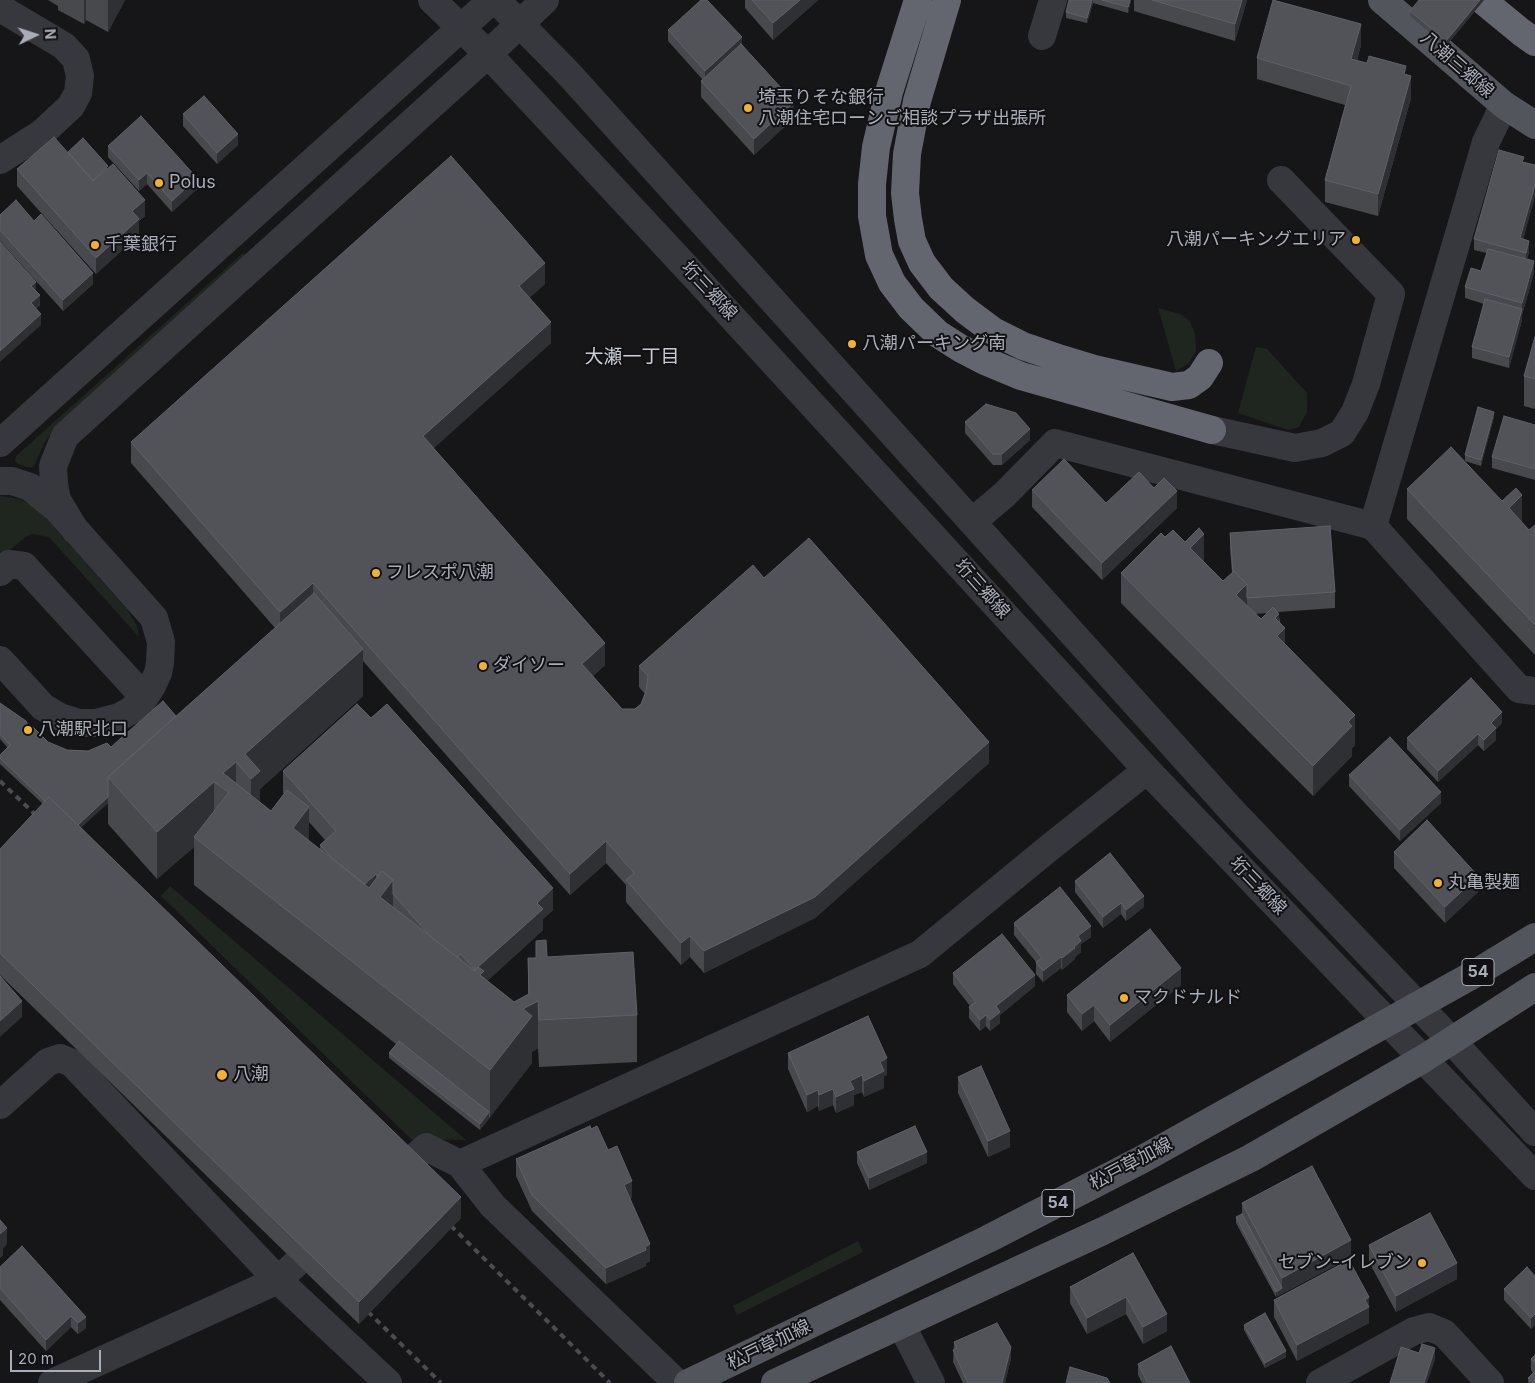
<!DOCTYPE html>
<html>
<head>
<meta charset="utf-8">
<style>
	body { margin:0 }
	#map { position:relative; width:1535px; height:1383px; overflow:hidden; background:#161618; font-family:Inter,sans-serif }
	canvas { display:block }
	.north { position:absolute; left:10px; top:10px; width:50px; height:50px; -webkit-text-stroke:4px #111113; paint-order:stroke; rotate:86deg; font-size:14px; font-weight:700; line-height:20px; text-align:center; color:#a8adb8 }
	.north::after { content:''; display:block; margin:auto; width:18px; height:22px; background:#a8adb8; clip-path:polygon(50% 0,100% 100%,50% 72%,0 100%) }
	.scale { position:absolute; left:10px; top:1350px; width:91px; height:22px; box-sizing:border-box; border:2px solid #a8adb8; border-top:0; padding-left:6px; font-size:15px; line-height:18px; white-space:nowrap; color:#a8adb8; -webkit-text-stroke:4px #111113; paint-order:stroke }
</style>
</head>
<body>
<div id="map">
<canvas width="1535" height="1383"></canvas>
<div class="north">N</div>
<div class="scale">20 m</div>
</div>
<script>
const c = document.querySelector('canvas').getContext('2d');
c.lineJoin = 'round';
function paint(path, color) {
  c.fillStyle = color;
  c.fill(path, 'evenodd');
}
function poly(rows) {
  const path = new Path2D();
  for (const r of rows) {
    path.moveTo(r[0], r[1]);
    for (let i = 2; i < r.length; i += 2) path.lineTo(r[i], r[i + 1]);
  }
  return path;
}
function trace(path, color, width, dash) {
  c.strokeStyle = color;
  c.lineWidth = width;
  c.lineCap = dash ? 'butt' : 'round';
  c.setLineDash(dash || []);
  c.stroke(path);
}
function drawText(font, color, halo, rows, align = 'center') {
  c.font = font + ' Inter,"Noto Sans JP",sans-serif';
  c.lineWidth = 4;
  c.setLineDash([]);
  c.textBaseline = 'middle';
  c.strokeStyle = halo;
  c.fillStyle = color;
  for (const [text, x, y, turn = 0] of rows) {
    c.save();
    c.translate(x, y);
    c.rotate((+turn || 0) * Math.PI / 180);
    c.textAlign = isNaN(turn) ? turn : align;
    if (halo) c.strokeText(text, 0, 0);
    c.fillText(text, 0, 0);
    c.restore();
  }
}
const green = poly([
	[243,253,246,257,53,431,44,443,35,464,33,467,27,467,18,464,15,461,16,456],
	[1158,308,1180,314,1190,321,1195,334,1196,351,1189,363,1176,371],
	[1256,347,1267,349,1307,393,1307,412,1299,427,1288,430,1238,413],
	[0,496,20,499,38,509,127,609,137,626,139,637,49,537,32,534,25,537,0,559],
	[170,886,466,1140,411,1139,161,896],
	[858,1241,863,1252,737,1315,733,1306]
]);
const minor = poly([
	[432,0,488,54,699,281,1147,770,1535,1176],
	[496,0,568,73,1234,813,1452,1041,1535,1132],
	[0,8,64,46,76,59,80,76,78,93,71,106,42,133,0,160],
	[1042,36,1053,0],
	[1212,430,1295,448,1322,443,1342,433,1355,412,1366,384,1391,294,1281,180],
	[0,443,492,0],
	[0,481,12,481,30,487,56,508,154,618,161,642,160,663,158,673,152,686,143,700,130,711,119,717,96,723,79,723,60,717,43,707,0,660],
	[973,521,1004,495,1055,443,1373,526,1519,689,1535,691],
	[1373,526,1486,142,1504,105],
	[75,530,57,500,54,484,53,466,65,436,488,54,545,0],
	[0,572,9,564,24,566,144,697],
	[0,1105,48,1062,60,1058,72,1063,278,1280,388,1383],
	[390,1180,426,1147,460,1164],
	[901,1324,931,1383],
	[52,1383,278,1280,324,1238],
	[677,1383,493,1206,460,1164,920,954,1049,848,1147,770],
	[1320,1383,1414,1331,1429,1327,1444,1333,1490,1383]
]);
const major = poly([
	[1382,0,1504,105,1535,125],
	[688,1383,988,1239,1141,1160,1476,973,1535,937],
	[775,1383,1103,1231,1251,1158,1423,1059,1535,987]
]);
const highway = poly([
	[918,0,889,92,876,147,872,184,872,216,879,255,892,283,911,308,938,334,960,348,985,361,1021,376,1212,430],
	[947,0,917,101,907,154,905,193,908,219,912,241,922,263,941,288,965,310,993,331,1023,346,1061,359,1094,369,1172,387,1189,385,1200,377,1209,363],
	[1482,0,1521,32,1535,42]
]);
const rail = poly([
	[0,781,43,822],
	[443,1218,610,1383],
	[360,1304,441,1383]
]);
const wall = poly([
	[48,0,125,0,108,32,86,20,84,24,58,10,58,6],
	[745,0,818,0,773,40,745,8],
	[1069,0,1131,0,1128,13,1093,3,1087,23,1066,18,1066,12],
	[1134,0,1247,0,1235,41,1134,11],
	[1419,0,1484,0,1446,46,1410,16,1410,11],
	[668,30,742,44,794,118,754,155,701,97,701,81,703,80,668,41],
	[1361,45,1357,61,1406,75,1411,98,1378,216,1325,202,1325,180,1345,105,1257,79,1257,58],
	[183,114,238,145,217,164,183,126],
	[108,146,197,189,172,212,147,184,139,191,108,157],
	[68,152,108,168,145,216,139,221,139,235,96,274,17,186,17,169],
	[1524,162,1535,165,1535,196,1523,239,1529,252,1527,259,1534,273,1522,315,1522,320,1509,368,1472,358,1472,347,1484,304,1465,298,1465,287,1481,271,1487,253,1474,250,1474,239],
	[0,215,93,284,63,311,0,241],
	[545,284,529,298,551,343,433,448,605,665,593,676,622,709,635,709,641,704,645,694,639,687,639,666,764,578,989,763,815,918,704,973,690,957,681,965,626,902,626,885,606,863,570,895,363,661,363,696,260,789,260,802,271,811,284,794,283,793,283,771,553,910,543,919,543,930,487,981,514,1002,528,994,528,958,536,958,536,941,547,957,637,1015,637,1062,539,1067,538,1048,532,1052,532,1063,480,1130,389,1058,389,1053,396,1044,194,885,194,847,157,879,108,824,108,803,81,827,461,1218,359,1324,0,975,0,849,43,804,0,764,0,755,8,748,0,739,0,703,29,728,48,742,67,750,88,751,111,747,176,716,275,628,131,463,131,442],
	[309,822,325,840,320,845,320,849,309,841],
	[1535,337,1535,409,1524,406,1524,376],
	[1494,417,1481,466,1465,461,1465,455],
	[965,422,1030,440,1002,465,993,465,965,433],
	[1535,425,1535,480,1492,468,1492,457],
	[1407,489,1522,523,1529,530,1535,525,1535,655,1407,519],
	[1032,490,1106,503,1177,508,1102,580,1032,507],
	[1230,533,1335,592,1335,608,1278,612,1285,644,1355,745,1352,748,1352,756,1313,796,1121,603,1121,573,1165,537,1204,562,1223,581,1232,573,1230,549],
	[1267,613,1261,619,1255,614],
	[1502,723,1496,729,1496,740,1484,751,1478,745,1438,782,1407,749,1407,738],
	[1349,775,1441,803,1400,841,1349,786],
	[1394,852,1478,892,1445,923,1394,868],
	[1075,881,1144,907,1126,921,1121,914,1103,928,1075,892],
	[1014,923,1091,937,1081,944,1081,952,1075,957,1075,959,1062,970,1061,968,1043,982,1036,974,1036,962,1014,935],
	[953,973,1035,986,1000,1015,1000,1023,990,1031,986,1026,980,1031,969,1018,969,1007,970,1006,953,984],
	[1181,985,1110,1042,1094,1021,1082,1031,1067,1012,1067,995],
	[788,1053,887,1075,884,1076,884,1088,864,1097,862,1092,854,1095,854,1105,836,1113,833,1105,819,1111,818,1106,807,1112,788,1069],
	[958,1077,1010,1147,988,1157,958,1093],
	[591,1129,608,1150,632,1197,630,1199,650,1261,646,1263,646,1266,606,1284,532,1211,516,1176,516,1159],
	[857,1152,927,1163,869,1190,857,1163],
	[1242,1203,1351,1257,1276,1297,1236,1223,1236,1217,1242,1214],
	[1369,1245,1457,1279,1396,1312,1369,1262],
	[22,1246,86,1328,78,1334,71,1327,46,1351,0,1300,0,1267],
	[1133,1253,1167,1331,1143,1344,1126,1314,1087,1334,1070,1303,1070,1287],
	[1535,1276,1535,1325,1531,1329,1504,1300,1504,1289],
	[1274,1300,1369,1314,1369,1323,1297,1361,1274,1317],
	[1244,1325,1286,1357,1265,1368,1244,1330],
	[954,1342,1011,1358,1005,1383,963,1383,953,1362],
	[1531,1359,1535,1363,1535,1383,1528,1383,1528,1378,1533,1373,1531,1370],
	[1138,1364,1190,1383,1142,1383,1138,1375]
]);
const shadedWall = poly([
	[84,0,86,0,86,20,84,24],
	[108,0,125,0,108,32],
	[800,0,818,0,773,40,773,23],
	[1092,0,1093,0,1093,3,1087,23,1087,18],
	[1130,0,1131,0,1128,13,1128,7],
	[1242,0,1247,0,1235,41,1235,24],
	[1480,0,1484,0,1446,46,1446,41],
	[1361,24,1361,45,1351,81,1351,59],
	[742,37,742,49,705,82,705,71],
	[1411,76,1411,98,1378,216,1378,194],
	[794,102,794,118,754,155,754,139],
	[238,134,238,145,217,164,217,153],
	[147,173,147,184,139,191,139,180],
	[197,178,197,189,172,212,172,201],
	[1535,185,1535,196,1520,250,1520,238],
	[145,200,145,216,139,221,139,235,96,274,96,258,132,211],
	[1529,241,1529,252,1526,264,1526,253],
	[1534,261,1534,273,1522,315,1522,303],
	[545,263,545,284,519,307,519,286],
	[93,273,93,284,63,311,63,300],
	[36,282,36,294,31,286],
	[40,295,40,306,31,314,31,303],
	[1522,309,1522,320,1509,368,1509,357],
	[41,314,41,325,0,362,0,351],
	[551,322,551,343,423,458,423,436],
	[1494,412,1494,417,1481,466,1481,460],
	[1030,429,1030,440,1002,465,1002,454],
	[1177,491,1177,508,1102,580,1102,563],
	[1522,495,1522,525,1509,508],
	[1204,534,1204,564,1190,548],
	[313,583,313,604,280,633,280,612],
	[1247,584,1247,615,1236,595],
	[1279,614,1279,634,1285,628,1285,658,1277,666,1275,618],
	[605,643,605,665,582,685,582,664],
	[363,649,363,696,260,789,260,818,251,826,251,779,245,754],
	[1502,712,1502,723,1496,729,1496,740,1484,751,1484,740,1491,723],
	[1355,715,1355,745,1352,748,1352,756,1313,796,1313,766,1348,722],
	[1478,734,1478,745,1438,782,1438,771],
	[989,742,989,763,815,918,704,973,704,951],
	[236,762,236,809,229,792,223,773],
	[214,782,214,829,194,837,194,847,157,879,157,832],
	[1441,792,1441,803,1400,841,1400,830],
	[108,797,108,803,74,834,74,828],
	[309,807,309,854,293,828],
	[606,841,606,863,570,895,570,874],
	[376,874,376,896,359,889],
	[1478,876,1478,892,1445,923,1445,907],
	[393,880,393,927,380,897],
	[553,888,553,910,543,919,543,930,484,984,475,970,537,903],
	[1144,896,1144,907,1126,921,1126,910],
	[1121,903,1121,914,1103,928,1103,917],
	[1091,926,1091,937,1081,944,1081,952,1075,957,1075,959,1062,970,1062,958,1074,947,1078,936],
	[690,936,690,957,681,965,681,943],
	[1061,957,1061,968,1043,982,1043,971],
	[1181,968,1181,985,1110,1042,1110,1025],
	[1035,975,1035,986,1000,1015,1000,1023,990,1031,990,1020,996,1006],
	[22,1001,22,1017,0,1037,0,1021],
	[538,1001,538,1048,532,1052,532,1063,490,1117,490,1070,523,1009],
	[1094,1005,1094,1021,1082,1031,1082,1014],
	[986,1015,986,1026,980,1031,980,1020],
	[887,1058,887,1075,884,1076,884,1088,864,1097,864,1081,880,1062],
	[862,1075,862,1092,854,1095,854,1105,836,1113,836,1097,850,1081],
	[833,1089,833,1105,819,1111,819,1095],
	[818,1090,818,1106,807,1112,807,1095],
	[489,1112,489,1118,480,1130,480,1124],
	[1010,1131,1010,1147,988,1157,988,1141],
	[927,1152,927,1163,869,1190,869,1178],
	[632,1181,632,1197,624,1201,624,1185],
	[461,1197,461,1218,359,1324,359,1302],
	[7,1228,7,1244,3,1249,3,1256,0,1258,0,1234],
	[1351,1240,1351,1257,1276,1297,1276,1292,1282,1288,1282,1278],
	[650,1244,650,1261,646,1263,646,1266,606,1284,606,1268],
	[1457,1263,1457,1279,1396,1312,1396,1296],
	[1126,1297,1126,1314,1087,1334,1087,1318],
	[1369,1297,1369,1323,1297,1361,1297,1345],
	[1167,1314,1167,1331,1143,1344,1143,1327],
	[1535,1314,1535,1325,1531,1329,1531,1318],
	[71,1316,71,1327,46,1351,46,1340],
	[86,1317,86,1328,78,1334,78,1323],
	[1011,1347,1011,1358,1005,1383,1002,1383],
	[1435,1348,1435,1360,1427,1383,1424,1383],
	[1286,1351,1286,1357,1265,1368,1265,1363]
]);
const building = poly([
	[701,0,707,0,742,37,705,71,668,30,701,0],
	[752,0,800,0,773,23,752,0],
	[1069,0,1092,0,1087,18,1066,12,1069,0],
	[1102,0,1130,0,1128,7,1102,0],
	[1152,0,1242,0,1235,24,1152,0],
	[1273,0,1361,24,1351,59,1367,63,1369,56,1406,66,1404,74,1411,76,1378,194,1325,180,1351,86,1257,58,1273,0],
	[1419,0,1480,0,1446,41,1410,11,1419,0],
	[741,44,794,102,754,139,701,81,741,44],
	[204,96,238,134,217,153,183,114,204,96],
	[141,116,197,178,172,201,147,173,139,180,108,146,141,116],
	[54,137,93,181,113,164,145,200,132,211,139,219,96,258,17,169,54,137],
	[83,138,108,166,93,180,68,152,83,138],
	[1499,150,1524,157,1522,162,1535,165,1535,185,1520,238,1529,241,1526,253,1474,239,1499,150],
	[451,156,545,263,519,286,551,322,423,436,605,643,582,664,622,709,635,709,641,704,646,691,648,676,639,666,753,565,764,578,809,538,989,742,815,897,704,951,690,936,681,943,626,880,634,873,606,841,570,874,313,583,280,612,131,442,451,156],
	[16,200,34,221,41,214,93,273,63,300,0,230,0,215,16,200],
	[0,242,36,282,31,286,40,295,31,303,41,314,0,351,0,242],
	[1488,249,1534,261,1522,303,1465,287,1471,268,1481,271,1488,249],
	[1485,299,1522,309,1509,357,1472,347,1485,299],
	[1535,337,1535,379,1524,376,1535,337],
	[986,404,1016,413,1030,429,1002,454,993,454,965,422,986,404],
	[1478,407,1494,412,1481,460,1465,455,1478,407],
	[1504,416,1535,425,1535,469,1492,457,1504,416],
	[1451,447,1502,501,1516,488,1522,495,1509,508,1529,530,1535,525,1535,625,1407,489,1451,447],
	[1064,459,1106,503,1139,472,1154,488,1164,478,1177,491,1102,563,1032,490,1064,459],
	[1330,526,1335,592,1247,598,1247,584,1234,571,1233,572,1230,533,1330,526],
	[1199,528,1204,534,1190,548,1223,581,1234,571,1247,584,1236,595,1261,619,1273,607,1279,614,1275,618,1285,628,1277,636,1355,715,1348,722,1352,726,1313,766,1121,573,1161,533,1165,537,1173,530,1185,542,1199,528],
	[314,593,363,649,245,754,260,771,251,779,236,762,223,773,271,811,287,790,309,807,293,828,369,888,382,871,393,880,380,897,475,971,478,967,484,971,480,975,514,1002,529,994,528,958,536,958,536,941,546,940,547,957,633,952,637,1015,539,1020,538,1001,523,1009,532,1016,490,1070,194,837,229,792,214,782,157,832,108,777,314,593],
	[1471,678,1502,712,1491,723,1496,728,1484,740,1478,734,1438,771,1407,738,1471,678],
	[163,701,176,716,108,777,108,797,78,825,49,797,45,801,0,758,0,755,10,745,0,734,0,703,26,721,29,728,32,726,48,742,67,750,88,751,107,743,111,747,163,701],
	[357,704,371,718,387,704,553,888,537,903,543,909,478,967,475,970,461,954,457,957,432,938,393,894,393,880,382,871,378,877,376,874,365,884,333,859,320,845,336,831,283,771,357,704],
	[1390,737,1441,792,1400,830,1349,775,1390,737],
	[49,797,461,1197,359,1302,0,953,0,849,49,797],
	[1427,820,1478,876,1445,907,1394,852,1427,820],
	[1110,853,1144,896,1126,910,1121,903,1103,917,1075,881,1110,853],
	[1060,887,1091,926,1078,936,1081,941,1074,947,1075,948,1062,958,1061,957,1043,971,1036,962,1042,958,1014,923,1060,887],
	[1150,929,1181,968,1110,1025,1094,1005,1082,1014,1067,995,1150,929],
	[1002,934,1035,975,996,1006,1000,1012,990,1020,986,1015,980,1020,969,1007,976,1002,953,973,1002,934],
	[0,976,22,1001,0,1021,0,976],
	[868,1016,887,1058,880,1062,884,1071,864,1081,862,1075,850,1081,854,1089,836,1097,833,1089,819,1095,818,1090,807,1095,788,1053,868,1016],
	[399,1041,489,1112,480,1124,389,1053,399,1041],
	[981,1066,1010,1131,988,1141,958,1077,981,1066],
	[590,1126,591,1129,597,1126,608,1150,617,1146,632,1181,624,1185,650,1244,645,1247,646,1250,606,1268,532,1195,516,1159,590,1126],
	[915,1126,927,1152,869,1178,857,1152,915,1126],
	[1312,1166,1351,1240,1282,1278,1242,1203,1312,1166],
	[1430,1213,1457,1263,1396,1296,1369,1245,1430,1213],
	[1242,1214,1282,1288,1276,1292,1236,1217,1242,1214],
	[0,1220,7,1228,0,1234,0,1220],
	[22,1246,86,1317,78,1323,71,1316,46,1340,0,1288,0,1267,22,1246],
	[1133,1253,1167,1314,1143,1327,1126,1297,1087,1318,1070,1287,1133,1253],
	[1349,1260,1369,1297,1365,1300,1369,1307,1297,1345,1274,1300,1349,1260],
	[1527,1267,1535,1276,1535,1314,1531,1318,1504,1289,1527,1267],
	[1265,1313,1286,1351,1265,1363,1244,1325,1265,1313],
	[997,1323,1011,1347,1002,1383,968,1383,953,1350,957,1348,954,1342,997,1323],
	[1422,1344,1435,1348,1424,1383,1390,1383,1401,1347,1419,1353,1422,1344],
	[1171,1346,1190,1383,1148,1383,1138,1364,1171,1346],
	[1535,1355,1535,1363,1531,1359,1535,1355],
	[1070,1367,1107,1378,1110,1383,1066,1383,1070,1367],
	[1535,1371,1535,1383,1533,1383,1528,1378,1535,1371]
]);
const markers = [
	[748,108,5,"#f2b134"],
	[159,183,5,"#f2b134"],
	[1356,240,5,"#f2b134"],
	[95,245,5,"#f2b134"],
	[852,344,5,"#f2b134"],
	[376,573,5,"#f2b134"],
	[483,666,5,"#f2b134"],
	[28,730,5,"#f2b134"],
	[1438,883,5,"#f2b134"],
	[1124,998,5,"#f2b134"],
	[222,1075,6,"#f2b134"],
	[1422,1263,5,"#f2b134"]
];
const shields = [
	[1478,972,32],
	[1058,1203,32]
];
const shieldNames = [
	["54",1478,972],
	["54",1058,1203]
];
const streetNames = [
	["八潮三郷線",1457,65,41],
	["垳三郷線",709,291,47],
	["垳三郷線",982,589,48],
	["垳三郷線",1258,886,46],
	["松戸草加線",1131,1164,-28],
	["松戸草加線",769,1345,-26]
];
const poiNames = [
	["埼玉りそな銀行",758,98],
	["八潮住宅ローンご相談プラザ出張所",758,119],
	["Polus",169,183],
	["八潮パーキングエリア",1346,240,"right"],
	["千葉銀行",105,245],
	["八潮パーキング南",862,344],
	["フレスポ八潮",386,573],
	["ダイソー",493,666],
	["八潮駅北口",38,730],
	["丸亀製麺",1448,883],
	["マクドナルド",1134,998],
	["八潮",233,1075],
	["セブン-イレブン",1412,1263,"right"]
];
const neighbourhoodNames = [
	["大瀬一丁目",632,357]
];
paint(green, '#1e261f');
trace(minor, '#37383d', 28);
trace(major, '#53555c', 28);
trace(highway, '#63666e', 28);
trace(rail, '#4a4c52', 4, [6, 5]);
paint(wall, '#47494d');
paint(shadedWall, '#2f3033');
paint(building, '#525359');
trace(building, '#5f6168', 1);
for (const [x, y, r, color] of markers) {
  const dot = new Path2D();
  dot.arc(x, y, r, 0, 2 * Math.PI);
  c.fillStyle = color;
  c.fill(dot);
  trace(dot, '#111113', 2);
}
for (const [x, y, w] of shields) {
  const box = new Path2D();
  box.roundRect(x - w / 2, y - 13.5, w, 27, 4);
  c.fillStyle = '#111113';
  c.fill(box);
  trace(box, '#a8adb8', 1);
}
drawText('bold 16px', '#a8adb8', null, shieldNames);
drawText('18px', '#a8adb8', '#111113', streetNames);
drawText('18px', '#a8adb8', '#111113', poiNames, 'left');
drawText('19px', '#c9ccd4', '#111113', neighbourhoodNames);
</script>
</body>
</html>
